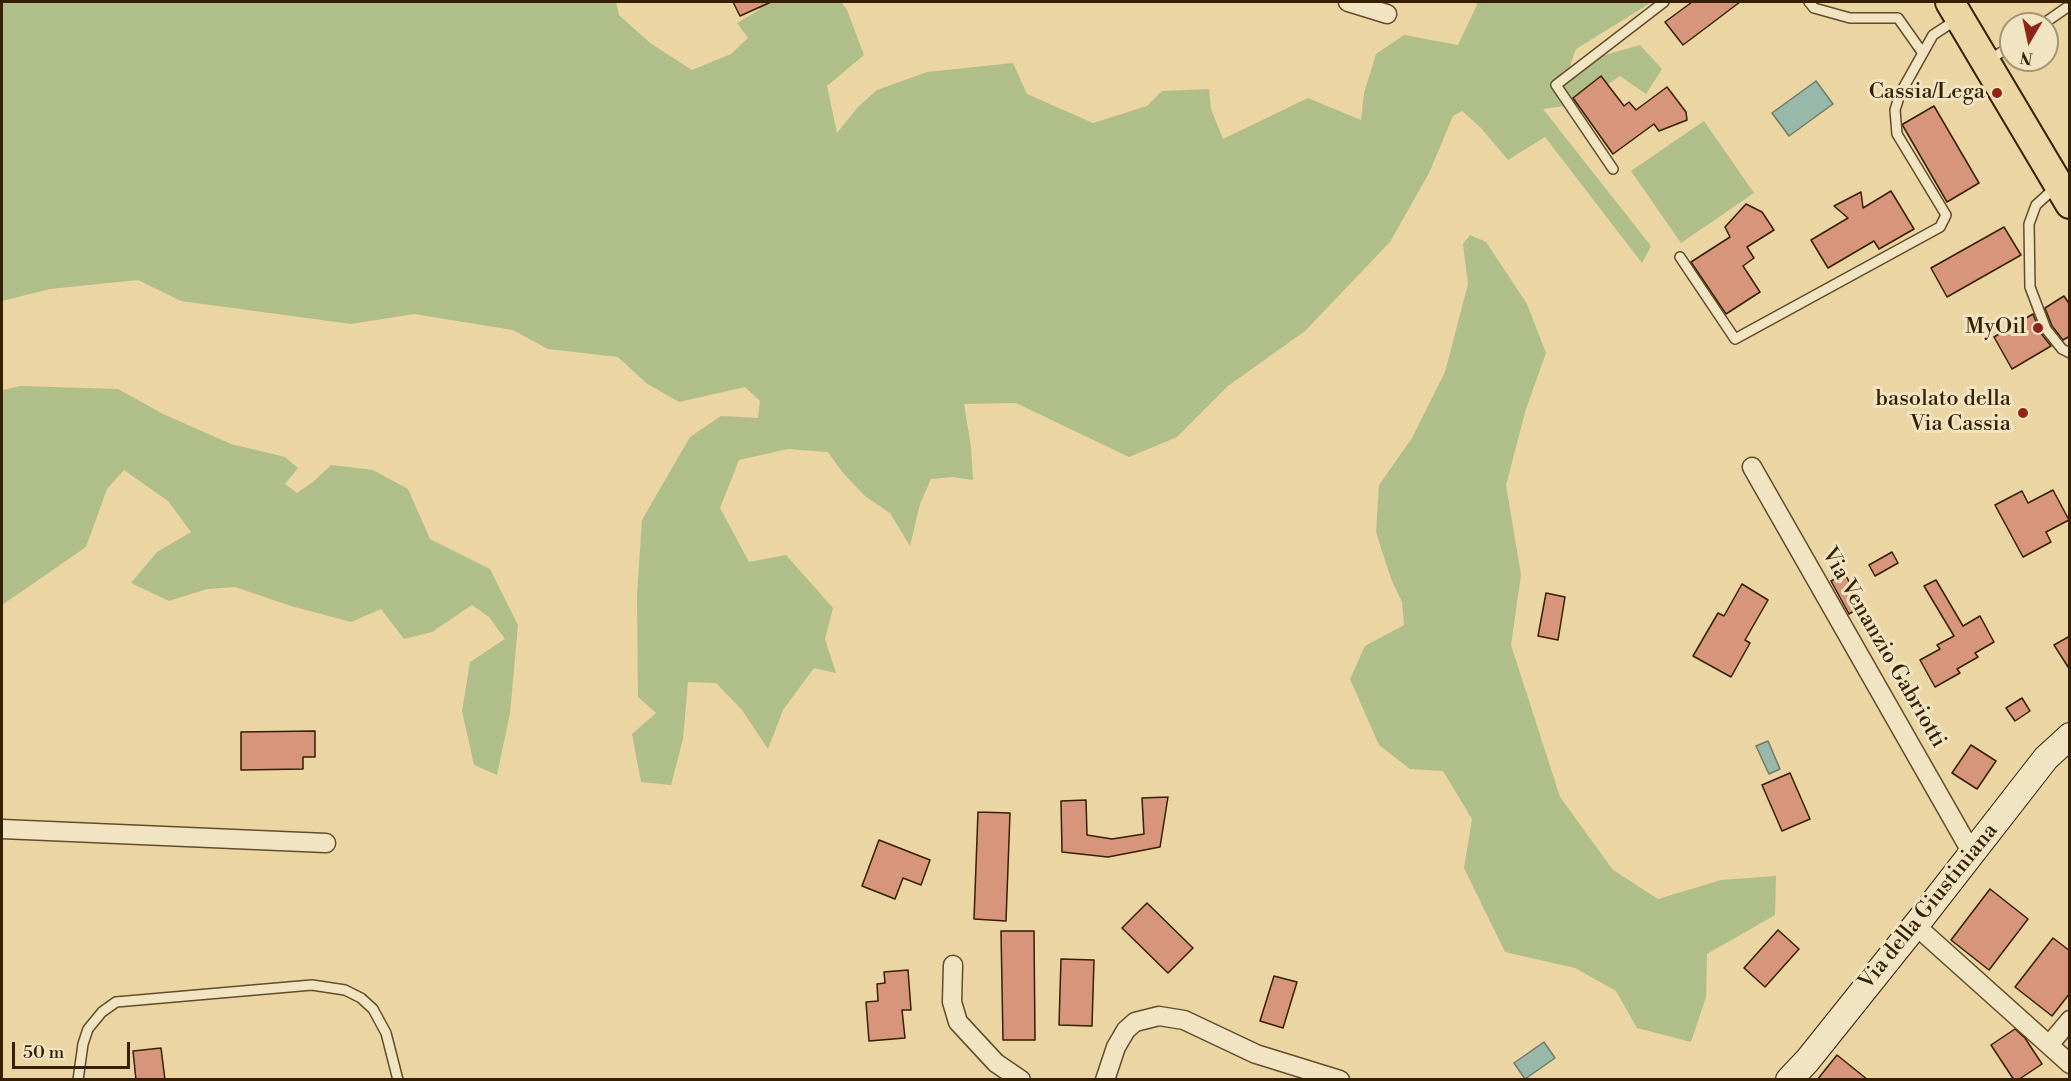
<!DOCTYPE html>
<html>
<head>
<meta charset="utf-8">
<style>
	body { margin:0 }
	#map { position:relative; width:2071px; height:1081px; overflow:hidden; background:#ead5a3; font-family:"Libre Bodoni",serif }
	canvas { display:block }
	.frame { position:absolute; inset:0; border:3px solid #361e00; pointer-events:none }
	.north { position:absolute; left:1999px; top:12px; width:60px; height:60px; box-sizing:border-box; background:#f1e4c3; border:2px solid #a69575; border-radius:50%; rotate:189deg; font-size:16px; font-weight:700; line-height:24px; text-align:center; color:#361e00 }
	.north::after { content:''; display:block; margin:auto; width:21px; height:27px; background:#8f2418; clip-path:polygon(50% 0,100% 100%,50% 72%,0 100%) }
	.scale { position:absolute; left:12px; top:1042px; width:118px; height:27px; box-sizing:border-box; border:3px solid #361e00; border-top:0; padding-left:8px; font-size:18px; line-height:21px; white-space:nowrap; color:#361e00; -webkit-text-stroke:4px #f1e4c3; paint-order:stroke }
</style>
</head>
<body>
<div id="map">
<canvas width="2071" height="1081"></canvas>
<div class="frame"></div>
<div class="north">N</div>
<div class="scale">50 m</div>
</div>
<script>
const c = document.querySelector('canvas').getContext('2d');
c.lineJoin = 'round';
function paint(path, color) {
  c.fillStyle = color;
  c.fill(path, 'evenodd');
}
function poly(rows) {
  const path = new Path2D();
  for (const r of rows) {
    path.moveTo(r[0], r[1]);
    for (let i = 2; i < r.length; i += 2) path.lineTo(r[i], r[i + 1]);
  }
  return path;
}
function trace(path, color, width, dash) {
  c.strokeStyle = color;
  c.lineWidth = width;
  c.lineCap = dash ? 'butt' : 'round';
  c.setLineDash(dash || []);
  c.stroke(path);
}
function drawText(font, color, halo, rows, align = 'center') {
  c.font = font + ' "Libre Bodoni",serif';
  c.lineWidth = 6;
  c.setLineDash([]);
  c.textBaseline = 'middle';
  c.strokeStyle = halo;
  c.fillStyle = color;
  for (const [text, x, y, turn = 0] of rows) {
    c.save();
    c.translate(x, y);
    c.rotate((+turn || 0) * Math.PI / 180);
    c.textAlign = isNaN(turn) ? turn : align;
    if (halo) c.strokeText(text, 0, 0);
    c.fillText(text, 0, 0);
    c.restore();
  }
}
const green = poly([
	[2,2,616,2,619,15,650,43,692,70,731,54,748,38,737,23,759,10,765,2,841,2,847,10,864,55,827,86,837,133,858,107,877,90,927,72,1013,63,1027,94,1093,123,1147,106,1162,91,1209,89,1211,109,1223,139,1308,98,1361,120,1364,93,1376,54,1404,35,1458,45,1477,5,1475,2,1652,2,1576,49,1566,77,1581,62,1640,45,1662,69,1646,94,1620,76,1579,104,1543,109,1651,246,1642,263,1545,137,1508,160,1481,128,1462,111,1453,116,1429,173,1390,242,1305,331,1228,386,1177,437,1129,457,1016,403,964,404,971,447,973,480,953,477,931,479,920,504,910,546,890,513,866,497,843,473,828,452,788,449,739,460,720,508,749,562,786,555,833,608,825,639,836,673,814,668,783,710,768,749,742,710,716,683,688,682,683,739,671,785,641,782,632,734,656,713,638,697,637,595,642,520,690,437,721,416,758,418,760,401,745,387,679,402,646,383,618,357,548,349,513,330,414,314,351,324,181,301,138,280,50,289,2,301],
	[1704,121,1754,193,1681,243,1631,171],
	[1470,235,1486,242,1527,304,1546,353,1526,409,1506,485,1521,575,1511,645,1560,797,1613,870,1658,899,1721,880,1776,876,1775,915,1707,954,1706,997,1691,1042,1637,1028,1616,991,1575,968,1505,952,1464,868,1472,819,1443,771,1410,769,1379,745,1350,679,1365,646,1404,625,1402,602,1391,579,1376,532,1379,485,1412,438,1445,372,1468,284,1463,244],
	[21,386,118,389,163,414,231,444,285,457,298,468,285,484,297,493,313,482,331,465,373,470,408,489,430,539,490,569,518,625,510,713,497,775,474,765,462,711,470,662,505,639,489,617,472,605,432,632,404,639,381,609,351,622,291,606,235,587,207,589,169,601,131,583,157,552,191,532,168,501,124,470,107,489,86,547,2,605,2,390]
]);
const water = poly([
	[1816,81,1833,104,1789,136,1772,113,1816,81],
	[1768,741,1780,769,1769,774,1756,746,1768,741],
	[1544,1042,1555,1058,1525,1079,1514,1063,1544,1042]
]);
const building = poly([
	[733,2,771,2,740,16,733,2],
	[1692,2,1740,2,1683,45,1665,22,1692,2],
	[1601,76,1624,106,1629,102,1636,110,1667,87,1686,112,1687,120,1659,131,1654,124,1613,154,1573,98,1601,76],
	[1934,106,1979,183,1947,202,1903,126,1903,124,1934,106],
	[1891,191,1914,229,1879,249,1874,241,1828,268,1811,240,1848,218,1834,206,1861,192,1863,208,1891,191],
	[1746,204,1762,212,1774,230,1747,247,1754,258,1743,266,1760,292,1726,314,1691,262,1730,237,1725,227,1746,204],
	[2004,227,2021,255,1947,297,1931,268,2004,227],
	[2064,296,2070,305,2070,336,2063,340,2052,326,2045,308,2064,296],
	[2033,314,2040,332,2051,346,2012,369,1994,337,2033,314],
	[2053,490,2069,520,2046,532,2051,542,2023,557,1995,505,2022,491,2028,503,2053,490],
	[1892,552,1898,563,1875,576,1869,565,1892,552],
	[1845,574,1862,606,1849,614,1831,581,1845,574],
	[1936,580,1963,626,1980,616,1994,642,1975,653,1978,657,1957,669,1960,673,1935,687,1920,660,1940,649,1937,645,1954,636,1924,586,1936,580],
	[1742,584,1768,600,1745,640,1750,643,1731,677,1693,656,1718,613,1724,616,1742,584],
	[1546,593,1565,597,1558,640,1538,636,1546,593],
	[2070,636,2070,670,2054,645,2070,636],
	[2022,698,2030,711,2015,721,2006,708,2022,698],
	[315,731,315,757,303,757,303,769,241,770,241,732,315,731],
	[1971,745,1996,761,1977,789,1952,773,1971,745],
	[1790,773,1810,819,1782,831,1762,785,1790,773],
	[1168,797,1160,847,1108,857,1062,852,1061,801,1086,800,1087,835,1112,839,1144,834,1142,798,1168,797],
	[978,812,1010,813,1006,921,974,919,978,812],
	[879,840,930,860,921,885,903,878,895,899,862,886,879,840],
	[1990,889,2028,919,1989,970,1951,940,1990,889],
	[1147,903,1193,948,1168,973,1122,928,1147,903],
	[1778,930,1799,949,1765,987,1744,968,1778,930],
	[1001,931,1034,931,1035,1040,1003,1040,1001,931],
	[2053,938,2070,951,2070,993,2052,1016,2015,987,2053,938],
	[1061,959,1094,960,1092,1026,1059,1025,1061,959],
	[908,970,911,1010,902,1010,905,1038,869,1041,866,1002,878,1001,877,984,885,983,884,972,908,970],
	[1274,976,1297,982,1283,1028,1260,1021,1274,976],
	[2015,1029,2025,1038,2042,1064,2018,1080,2014,1080,1991,1045,2015,1029],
	[161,1048,165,1080,136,1080,133,1051,161,1048],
	[1837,1055,1868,1080,1817,1080,1837,1055]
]);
const lane = poly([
	[1809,2,1814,8,1850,18,1898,18,1922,52],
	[2043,24,2066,8],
	[1989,60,2011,46],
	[1613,169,1556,85,1664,2],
	[2057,186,2036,205,2029,224,2030,287,2046,329,2062,349,2070,353],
	[1680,257,1735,339,1940,227,1946,215,1897,134,1895,110,1900,94,1933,35,1956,20],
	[78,1080,83,1044,88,1029,102,1012,116,1002,312,985,345,990,361,998,373,1009,386,1033,398,1080]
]);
const street = poly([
	[1348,2,1387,14],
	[1752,467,1972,853],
	[2,829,326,843],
	[1915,925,2070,1064],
	[953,965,952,1002,958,1022,996,1063,1021,1080],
	[2049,1045,2070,1020],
	[1105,1080,1116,1047,1126,1030,1135,1022,1159,1016,1184,1020,1256,1054,1340,1080]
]);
const secondary = poly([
	[1789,1080,1807,1061,1923,916,2046,758,2070,736]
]);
const primary = poly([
	[1950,2,2070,204]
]);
const markers = [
	[1997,93,6,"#8f2418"],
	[2038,328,6,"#8f2418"],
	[2023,413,6,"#8f2418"]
];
const poiNames = [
	["Cassia/Lega",1985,93],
	["MyOil",2026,328],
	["basolato della",2011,400],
	["Via Cassia",2011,425]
];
const streetNames = [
	["Via Venanzio Gabriotti",1883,648,60],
	["Via della Giustiniana",1929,907,-51]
];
paint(green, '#b0be8a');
paint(water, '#98b8aa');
trace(water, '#717a66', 1.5);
paint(building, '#d7967c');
trace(building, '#361e00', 1.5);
trace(lane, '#634c29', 12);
trace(street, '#634c29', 21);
trace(secondary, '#361e00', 28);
trace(primary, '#361e00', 32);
trace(lane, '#f1e4c3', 9);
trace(street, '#f1e4c3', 18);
trace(secondary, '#f1e4c3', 26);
trace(primary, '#ead5a3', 28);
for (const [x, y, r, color] of markers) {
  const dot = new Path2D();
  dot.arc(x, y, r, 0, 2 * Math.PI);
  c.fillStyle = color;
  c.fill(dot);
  trace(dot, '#f1e4c3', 2);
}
drawText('22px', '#361e00', '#f1e4c3', poiNames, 'right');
drawText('22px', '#361e00', '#f1e4c3', streetNames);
</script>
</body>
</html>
